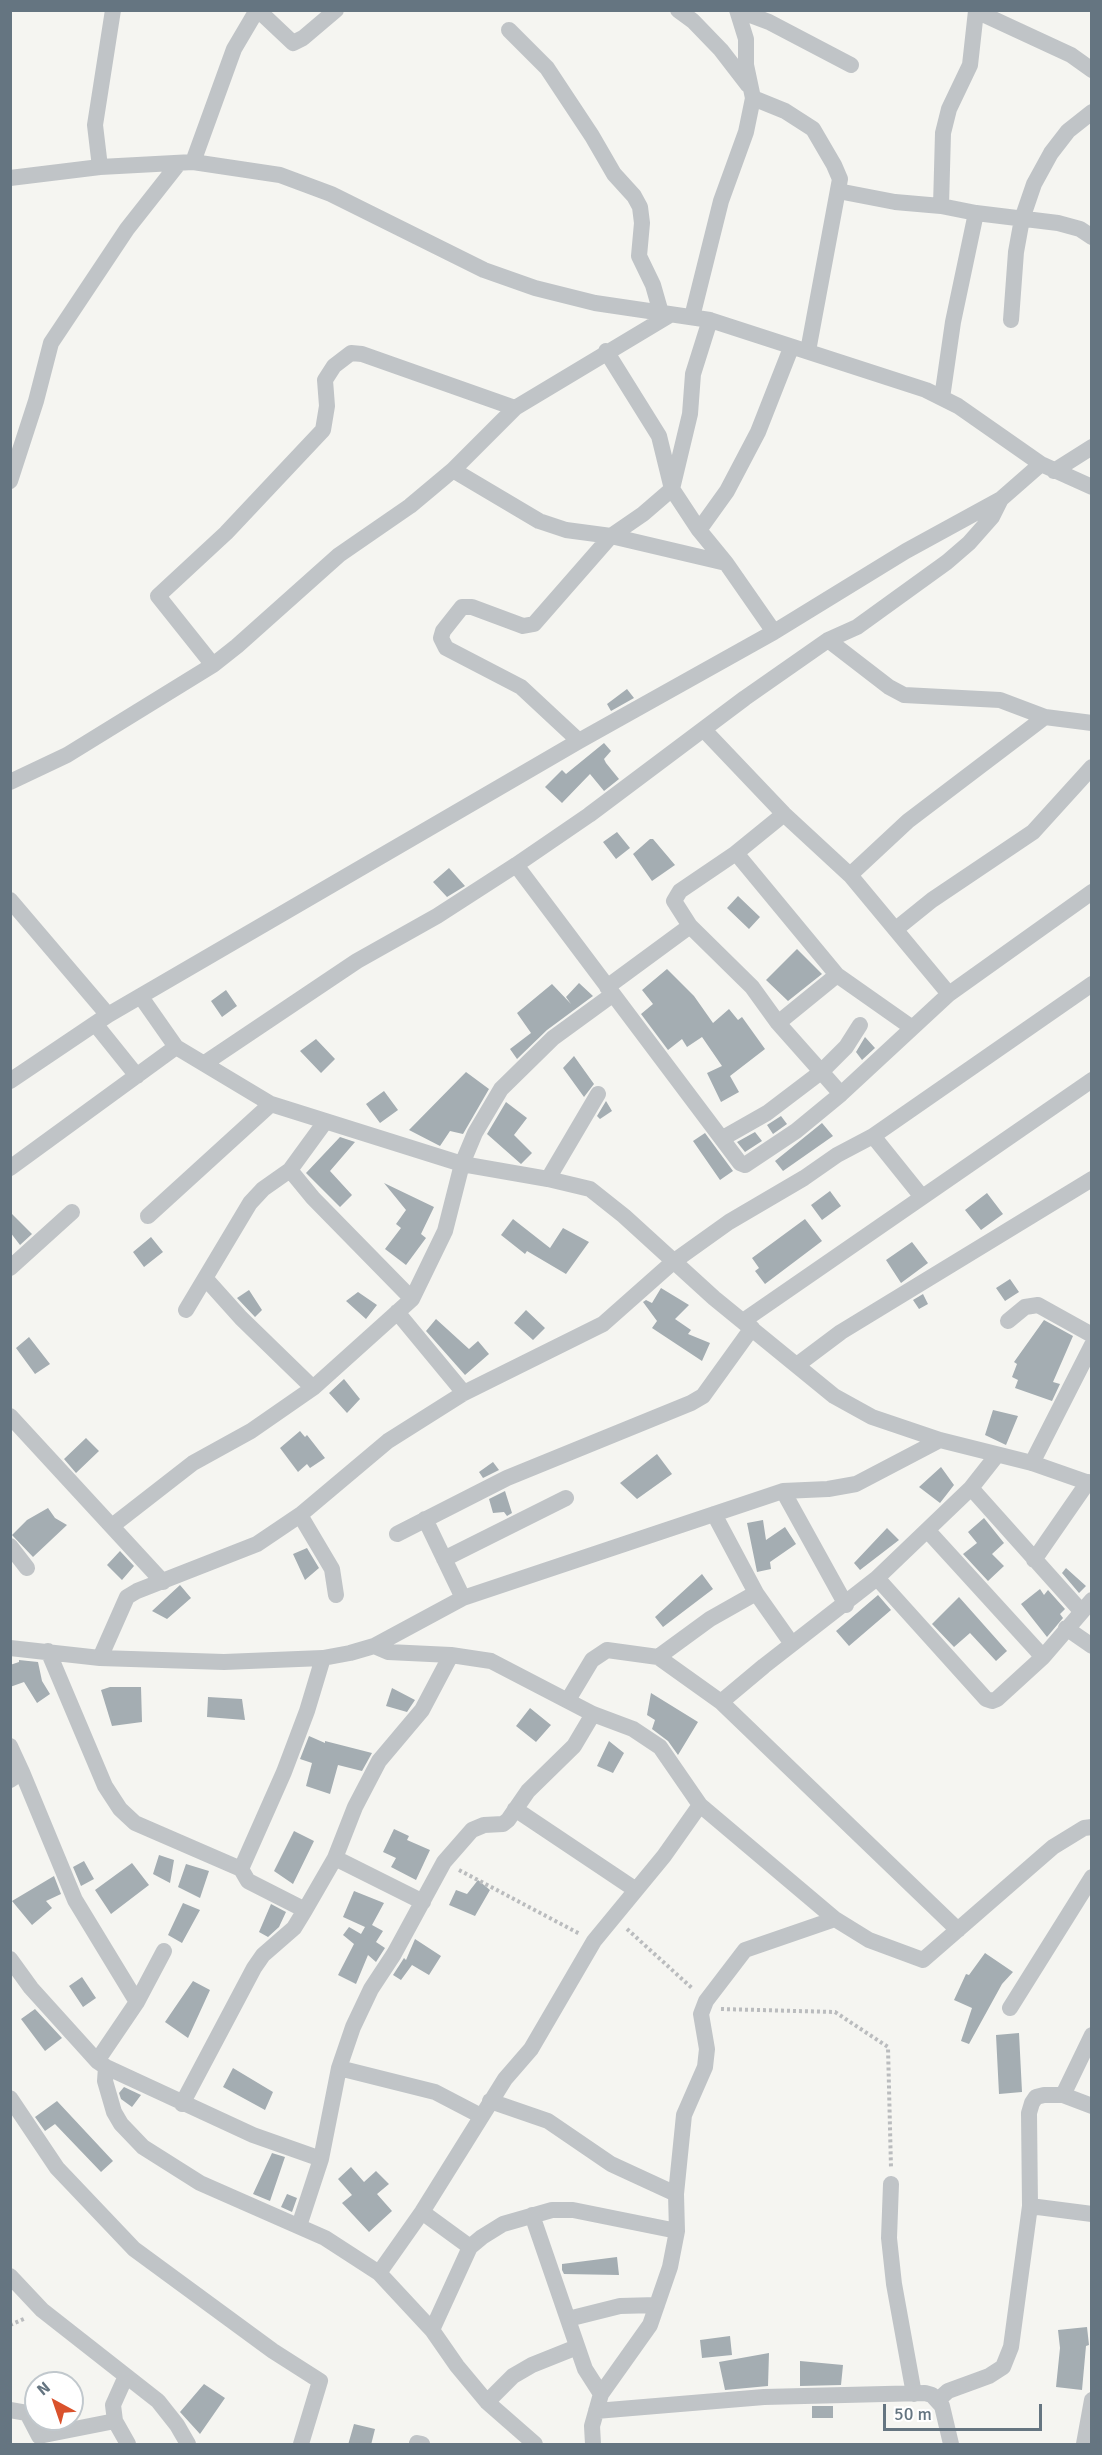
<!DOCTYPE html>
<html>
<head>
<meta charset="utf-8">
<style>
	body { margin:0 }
	#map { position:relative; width:1102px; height:2455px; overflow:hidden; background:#f5f5f1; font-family:Signika,sans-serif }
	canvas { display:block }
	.frame { position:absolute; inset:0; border:12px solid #657581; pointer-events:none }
	.north { position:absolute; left:24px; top:2371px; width:60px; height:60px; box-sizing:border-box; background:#fff; border:2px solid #c1c8cd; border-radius:50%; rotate:320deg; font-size:16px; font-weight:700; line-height:24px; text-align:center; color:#657581 }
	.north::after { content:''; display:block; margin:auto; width:21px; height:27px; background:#da522c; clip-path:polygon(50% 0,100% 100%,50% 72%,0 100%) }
	.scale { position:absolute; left:883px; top:2404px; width:159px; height:27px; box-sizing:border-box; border:3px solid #657581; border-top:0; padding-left:8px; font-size:18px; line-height:21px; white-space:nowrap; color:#657581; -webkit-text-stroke:4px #fff; paint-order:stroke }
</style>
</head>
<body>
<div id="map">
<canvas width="1102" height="2455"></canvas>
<div class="frame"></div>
<div class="north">N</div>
<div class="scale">50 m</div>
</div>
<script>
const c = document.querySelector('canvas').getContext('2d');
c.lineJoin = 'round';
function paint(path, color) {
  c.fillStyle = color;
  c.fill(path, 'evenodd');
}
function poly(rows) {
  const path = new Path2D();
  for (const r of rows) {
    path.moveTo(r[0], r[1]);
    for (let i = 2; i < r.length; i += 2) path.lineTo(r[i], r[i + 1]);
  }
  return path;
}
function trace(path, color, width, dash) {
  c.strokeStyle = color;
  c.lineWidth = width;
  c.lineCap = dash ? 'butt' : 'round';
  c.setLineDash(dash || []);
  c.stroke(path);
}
const building = poly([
	[627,689,634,698,611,711,607,704],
	[604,743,611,751,604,759,606,763,619,779,604,791,590,774,562,803,545,787,562,770,566,774],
	[617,832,630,848,616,859,603,842],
	[650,839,653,839,675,865,652,881,633,854],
	[449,868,465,886,447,897,433,882],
	[738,896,760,917,749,929,727,908],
	[797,949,822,974,788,1001,766,980],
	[667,969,694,996,713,1023,729,1009,738,1020,742,1017,765,1049,730,1076,739,1092,721,1102,707,1073,722,1066,702,1037,687,1047,682,1039,668,1050,641,1014,653,1004,642,990],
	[579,983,593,996,547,1030,517,1059,510,1049,531,1033,517,1013,552,984,571,1004,566,997],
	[226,990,237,1006,222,1017,211,1001],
	[865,1037,875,1048,862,1060,856,1052],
	[316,1039,335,1059,321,1073,300,1051],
	[574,1056,594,1084,584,1097,563,1068],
	[466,1072,489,1089,463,1134,450,1131,440,1146,409,1130],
	[384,1091,398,1110,380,1123,366,1104],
	[606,1101,612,1111,600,1119,597,1116],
	[506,1102,527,1118,514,1135,532,1153,521,1164,487,1134],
	[781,1116,787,1124,773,1134,767,1125],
	[822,1123,833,1136,783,1171,775,1161],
	[755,1132,762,1141,745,1152,737,1142],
	[705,1133,733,1171,720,1180,693,1141],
	[340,1137,355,1142,330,1171,352,1195,340,1207,306,1173],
	[384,1183,434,1207,421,1234,426,1238,406,1265,385,1249,401,1228,396,1224,406,1210],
	[830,1191,841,1206,822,1220,811,1205],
	[987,1193,1003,1214,981,1230,965,1210],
	[10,1212,32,1234,20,1245,10,1232],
	[513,1219,550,1248,563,1228,589,1242,566,1274,527,1251,525,1254,501,1235],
	[805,1219,822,1241,765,1284,755,1271,759,1268,752,1258],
	[151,1237,163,1252,144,1267,133,1252],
	[912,1242,928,1263,901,1283,886,1260],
	[1010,1279,1019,1292,1005,1301,996,1288],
	[661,1288,689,1305,675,1319,691,1330,688,1334,710,1343,702,1361,652,1328,657,1321,643,1302,646,1300,652,1303],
	[249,1290,262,1310,255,1317,237,1298],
	[358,1292,377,1305,366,1319,346,1301],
	[923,1294,928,1304,919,1309,913,1300],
	[526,1310,545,1328,533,1340,514,1323],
	[436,1319,469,1349,478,1341,489,1354,465,1375,426,1331],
	[1044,1320,1073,1336,1053,1382,1060,1384,1052,1401,1015,1388,1018,1380,1012,1377,1017,1364,1014,1362],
	[29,1337,50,1364,35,1374,16,1348],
	[344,1379,360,1399,347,1413,329,1393],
	[993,1410,1018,1416,1006,1445,985,1435],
	[300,1431,305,1437,307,1435,325,1458,310,1468,307,1464,298,1472,280,1448],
	[86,1438,99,1451,76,1473,64,1459],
	[657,1454,672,1474,637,1499,620,1483],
	[493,1462,499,1470,483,1478,479,1472],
	[941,1467,954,1485,940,1503,919,1487],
	[505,1491,512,1513,507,1516,504,1512,493,1513,489,1499],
	[48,1508,55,1518,67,1525,33,1557,12,1535,27,1520],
	[984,1518,1004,1543,992,1554,1004,1566,988,1581,963,1554,977,1543,968,1532],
	[763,1520,766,1540,785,1527,796,1544,770,1562,771,1569,757,1572,747,1523],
	[887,1528,899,1540,860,1570,854,1563],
	[307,1548,319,1568,305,1580,293,1554],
	[120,1551,134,1566,122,1580,107,1565],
	[1066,1568,1086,1586,1079,1593,1062,1573],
	[702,1574,713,1589,663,1627,655,1617],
	[180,1585,191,1598,167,1619,152,1611],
	[1040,1589,1044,1595,1048,1590,1065,1609,1060,1614,1063,1618,1047,1637,1021,1604],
	[878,1595,891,1610,849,1646,836,1631],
	[959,1597,1007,1651,996,1661,970,1633,954,1647,932,1624],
	[19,1660,38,1662,42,1681,50,1694,37,1703,24,1682,10,1687,10,1665,19,1662],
	[110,1687,141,1687,142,1722,112,1726,101,1690],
	[392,1688,415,1700,407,1712,386,1706],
	[651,1693,698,1722,678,1755,668,1741,652,1729,655,1720,647,1715],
	[208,1697,242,1699,245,1720,207,1717],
	[530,1708,551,1725,536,1742,516,1726],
	[309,1736,325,1743,325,1741,372,1753,362,1771,338,1765,330,1794,306,1786,312,1763,300,1759],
	[609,1741,624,1753,613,1773,597,1766],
	[394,1829,409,1836,407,1840,430,1850,416,1880,391,1867,396,1858,383,1852],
	[294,1831,314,1841,293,1884,274,1871],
	[159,1855,174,1860,170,1883,153,1874],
	[84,1861,94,1879,81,1886,73,1867],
	[132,1863,149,1885,111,1914,95,1890],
	[186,1864,209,1871,200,1898,178,1887],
	[54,1876,61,1894,46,1901,52,1908,32,1925,12,1901],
	[478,1880,490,1890,475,1916,449,1905,456,1890,467,1894],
	[354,1891,384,1903,372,1925,383,1931,376,1942,385,1948,376,1962,368,1955,356,1984,338,1975,354,1944,343,1935,349,1927,361,1934,365,1927,343,1917],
	[183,1903,200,1910,182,1943,168,1935],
	[271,1904,286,1912,279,1927,268,1937,259,1932],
	[415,1939,441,1956,429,1975,412,1965,401,1980,393,1975,404,1958,406,1960],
	[985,1953,1013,1972,1002,1984,969,2044,961,2041,972,2008,954,2000,966,1974,969,1975],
	[82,1977,96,1998,83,2007,69,1986],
	[193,1981,210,1990,188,2038,165,2022],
	[35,2009,62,2038,45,2051,21,2019],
	[1019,2033,1022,2092,999,2094,996,2035],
	[233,2068,273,2092,265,2110,223,2087],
	[124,2087,141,2095,132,2107,121,2099,119,2093],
	[57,2101,113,2161,101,2172,55,2124,45,2131,35,2117],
	[272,2153,285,2157,270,2201,253,2194],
	[351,2167,364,2182,376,2171,389,2184,377,2194,392,2211,369,2232,342,2203,352,2195,338,2179],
	[287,2194,297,2198,292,2212,281,2207],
	[617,2257,619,2275,564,2274,562,2270,562,2264],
	[1087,2327,1089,2345,1086,2346,1082,2390,1056,2387,1060,2348,1058,2330],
	[730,2336,732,2355,702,2358,700,2340],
	[769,2353,768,2386,725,2390,719,2362],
	[800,2361,843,2365,841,2385,800,2386],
	[204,2384,225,2398,200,2434,180,2412],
	[812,2406,833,2406,833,2418,812,2418],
	[354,2424,375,2429,371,2445,348,2445]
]);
const path = poly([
	[459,1870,580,1934],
	[627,1929,693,1989],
	[721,2009,835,2012,888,2047,891,2168],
	[10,2325,26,2318]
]);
const minor = poly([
	[258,10,293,43,303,38,336,10],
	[678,10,693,21,721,50,748,85],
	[737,10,746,39,746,65,753,98,785,111,813,129,834,165,840,179,808,351],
	[737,10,769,22,851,65],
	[509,30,547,68,592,136,614,174,634,196,640,207,642,223,639,256,653,285,661,313],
	[193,162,234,49,257,10],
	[100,167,95,125,113,10],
	[10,178,100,167,193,162,280,175,331,194,484,270,535,288,595,303,710,320,926,390,958,406,1041,464,1092,487],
	[838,191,895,202,941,206,976,213,1058,223,1080,229,1092,237],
	[941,206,943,133,949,109,970,65,976,11,1071,55,1092,70],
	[692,317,721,201,746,132,753,98],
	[1011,320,1016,252,1022,219,1034,184,1051,153,1068,131,1092,112],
	[606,351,659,436,672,489,699,530,726,563],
	[942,398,953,322,976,213],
	[453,470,539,521,566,530,611,536,726,563,774,632],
	[1054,471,1092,447],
	[10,481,36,401,51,343,127,229,179,163],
	[699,530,727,491,758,432,791,348],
	[828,640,889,687,904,695,1000,700,1045,717,1092,723],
	[213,665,158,596,226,533,323,430,327,406,325,380,334,366,351,353,362,354,515,408],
	[704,730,784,814,850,875,949,994],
	[579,741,521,687,446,648,441,638,443,631,462,607,472,607,523,626,534,624,611,536,643,514,672,489,690,414,693,374,710,320],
	[10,782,67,755,213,665,237,646,339,555,410,506,453,470,515,408,670,315],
	[784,814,736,853,680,891,674,901,690,926,752,987,778,1023,841,1094],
	[736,853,837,975,911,1027],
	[516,865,740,1163,745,1165,796,1131,841,1094,949,994,1092,892],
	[850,875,908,821,1045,717],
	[10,900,108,1015],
	[896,929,932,900,1033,832,1092,767],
	[607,987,690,926],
	[141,997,176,1047,271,1104,462,1164,548,1179,590,1189,624,1216,714,1298,834,1396,872,1417,940,1440,1032,1463,1092,1484],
	[778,1023,837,975],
	[96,1025,137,1076],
	[205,1063,357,961,437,916,516,865,589,815,745,698,828,640,857,627,947,562,969,543,992,517,1001,499,1041,464],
	[10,1081,108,1015,579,741,774,632,906,551,1001,499],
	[873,1136,922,1197],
	[723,1138,767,1113,821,1072,846,1047,860,1025],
	[10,1168,176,1047],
	[290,1170,313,1198,412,1299],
	[548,1179,598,1094],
	[148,1216,271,1104],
	[10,1268,72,1212],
	[206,1279,241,1318,313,1388],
	[186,1310,250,1203,263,1189,290,1170,325,1122],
	[397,1312,464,1393],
	[743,1321,1092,1080],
	[1008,1321,1025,1307,1038,1305,1092,1335],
	[797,1365,841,1332,1092,1179],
	[10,1416,163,1582],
	[997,1455,971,1488,877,1578,986,1699,992,1701,997,1699,1043,1657,1092,1600],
	[1032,1463,1092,1345],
	[971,1488,1081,1611],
	[783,1491,846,1605],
	[714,1514,756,1593,792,1644],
	[300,1515,332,1569,336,1595],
	[425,1519,463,1598],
	[112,1526,193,1463,251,1431,313,1388,412,1299,445,1231,462,1164,475,1133,501,1089,553,1038,612,995],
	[928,1531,1043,1657],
	[397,1534,507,1478,691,1403,703,1396,752,1328],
	[10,1546,27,1568],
	[444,1559,566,1498],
	[1034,1560,1088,1482],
	[1066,1628,1092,1646],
	[374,1646,388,1652,451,1655,491,1661,593,1714,633,1729,660,1747,700,1805,835,1919,869,1940,923,1960,1053,1847,1084,1828,1092,1827],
	[10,1648,100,1658,127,1597,137,1591,257,1544,300,1515,388,1441,464,1393,603,1324,673,1262,729,1222,804,1178,837,1155,873,1136,1092,984],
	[48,1651,105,1786,120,1809,135,1823,241,1869],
	[658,1657,710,1619,756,1593],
	[100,1658,224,1662,323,1658,350,1653,374,1646,463,1598,783,1491,828,1489,856,1484,940,1440],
	[568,1700,592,1660,607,1650,658,1657,721,1702,958,1930],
	[721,1702,764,1666,877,1578],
	[10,1746,22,1772,10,1780],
	[22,1772,75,1900,137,2002],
	[515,1809,636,1890],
	[335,1858,423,1902],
	[305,1910,248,1881,241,1869,284,1772,307,1711,323,1658],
	[10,1959,31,1988,97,2061,106,2067,105,2081,114,2112,121,2124,143,2147,200,2183,325,2238,379,2273,432,2330,457,2366,487,2402,535,2444],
	[1010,2008,1092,1877],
	[97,2061,137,2002,164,1951],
	[106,2067,253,2135,321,2159],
	[339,2068,435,2092,481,2116],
	[1063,2095,1092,2035],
	[10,2098,57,2168,134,2249,273,2351,320,2381,301,2444],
	[490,2101,548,2121,611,2164,676,2194],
	[182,2104,254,1968,263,1955,294,1928,305,1910,335,1858,355,1807,379,1761,422,1710,451,1655],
	[891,2184,889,2238,894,2284,914,2394],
	[1030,2206,1092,2214],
	[422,2212,470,2247],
	[532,2215,585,2369,601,2394],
	[299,2226,321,2159,339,2068,353,2027,371,1989,394,1954,444,1862,472,1830,484,1825,503,1824,508,1820,528,1791,574,1746,593,1714],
	[379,2273,422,2212,505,2079,531,2049,594,1941,664,1856,700,1805],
	[10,2276,42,2310,158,2401,177,2425,188,2444],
	[568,2319,620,2306,657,2305],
	[432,2330,470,2247,482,2237,503,2224,552,2210,573,2210,677,2231],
	[126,2376,113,2405,115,2421,128,2444],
	[938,2400,948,2391,989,2376,1003,2367,1011,2347,1030,2206,1029,2113,1032,2103,1036,2097,1044,2095,1063,2095,1092,2106],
	[487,2402,513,2376,532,2365,577,2347],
	[10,2410,27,2413,39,2436,115,2421],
	[596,2411,764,2397,925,2393,932,2395,942,2406,951,2444],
	[417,2443,422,2444],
	[593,2444,592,2426,601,2394,650,2325,670,2267,677,2231,676,2194,684,2115,705,2067,707,2049,701,2014,706,2001,745,1950,835,1919],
	[1084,2444,1092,2400]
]);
paint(building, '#a4adb2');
trace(path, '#babcbe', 4, [3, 3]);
trace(minor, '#c0c4c7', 16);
</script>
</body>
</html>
